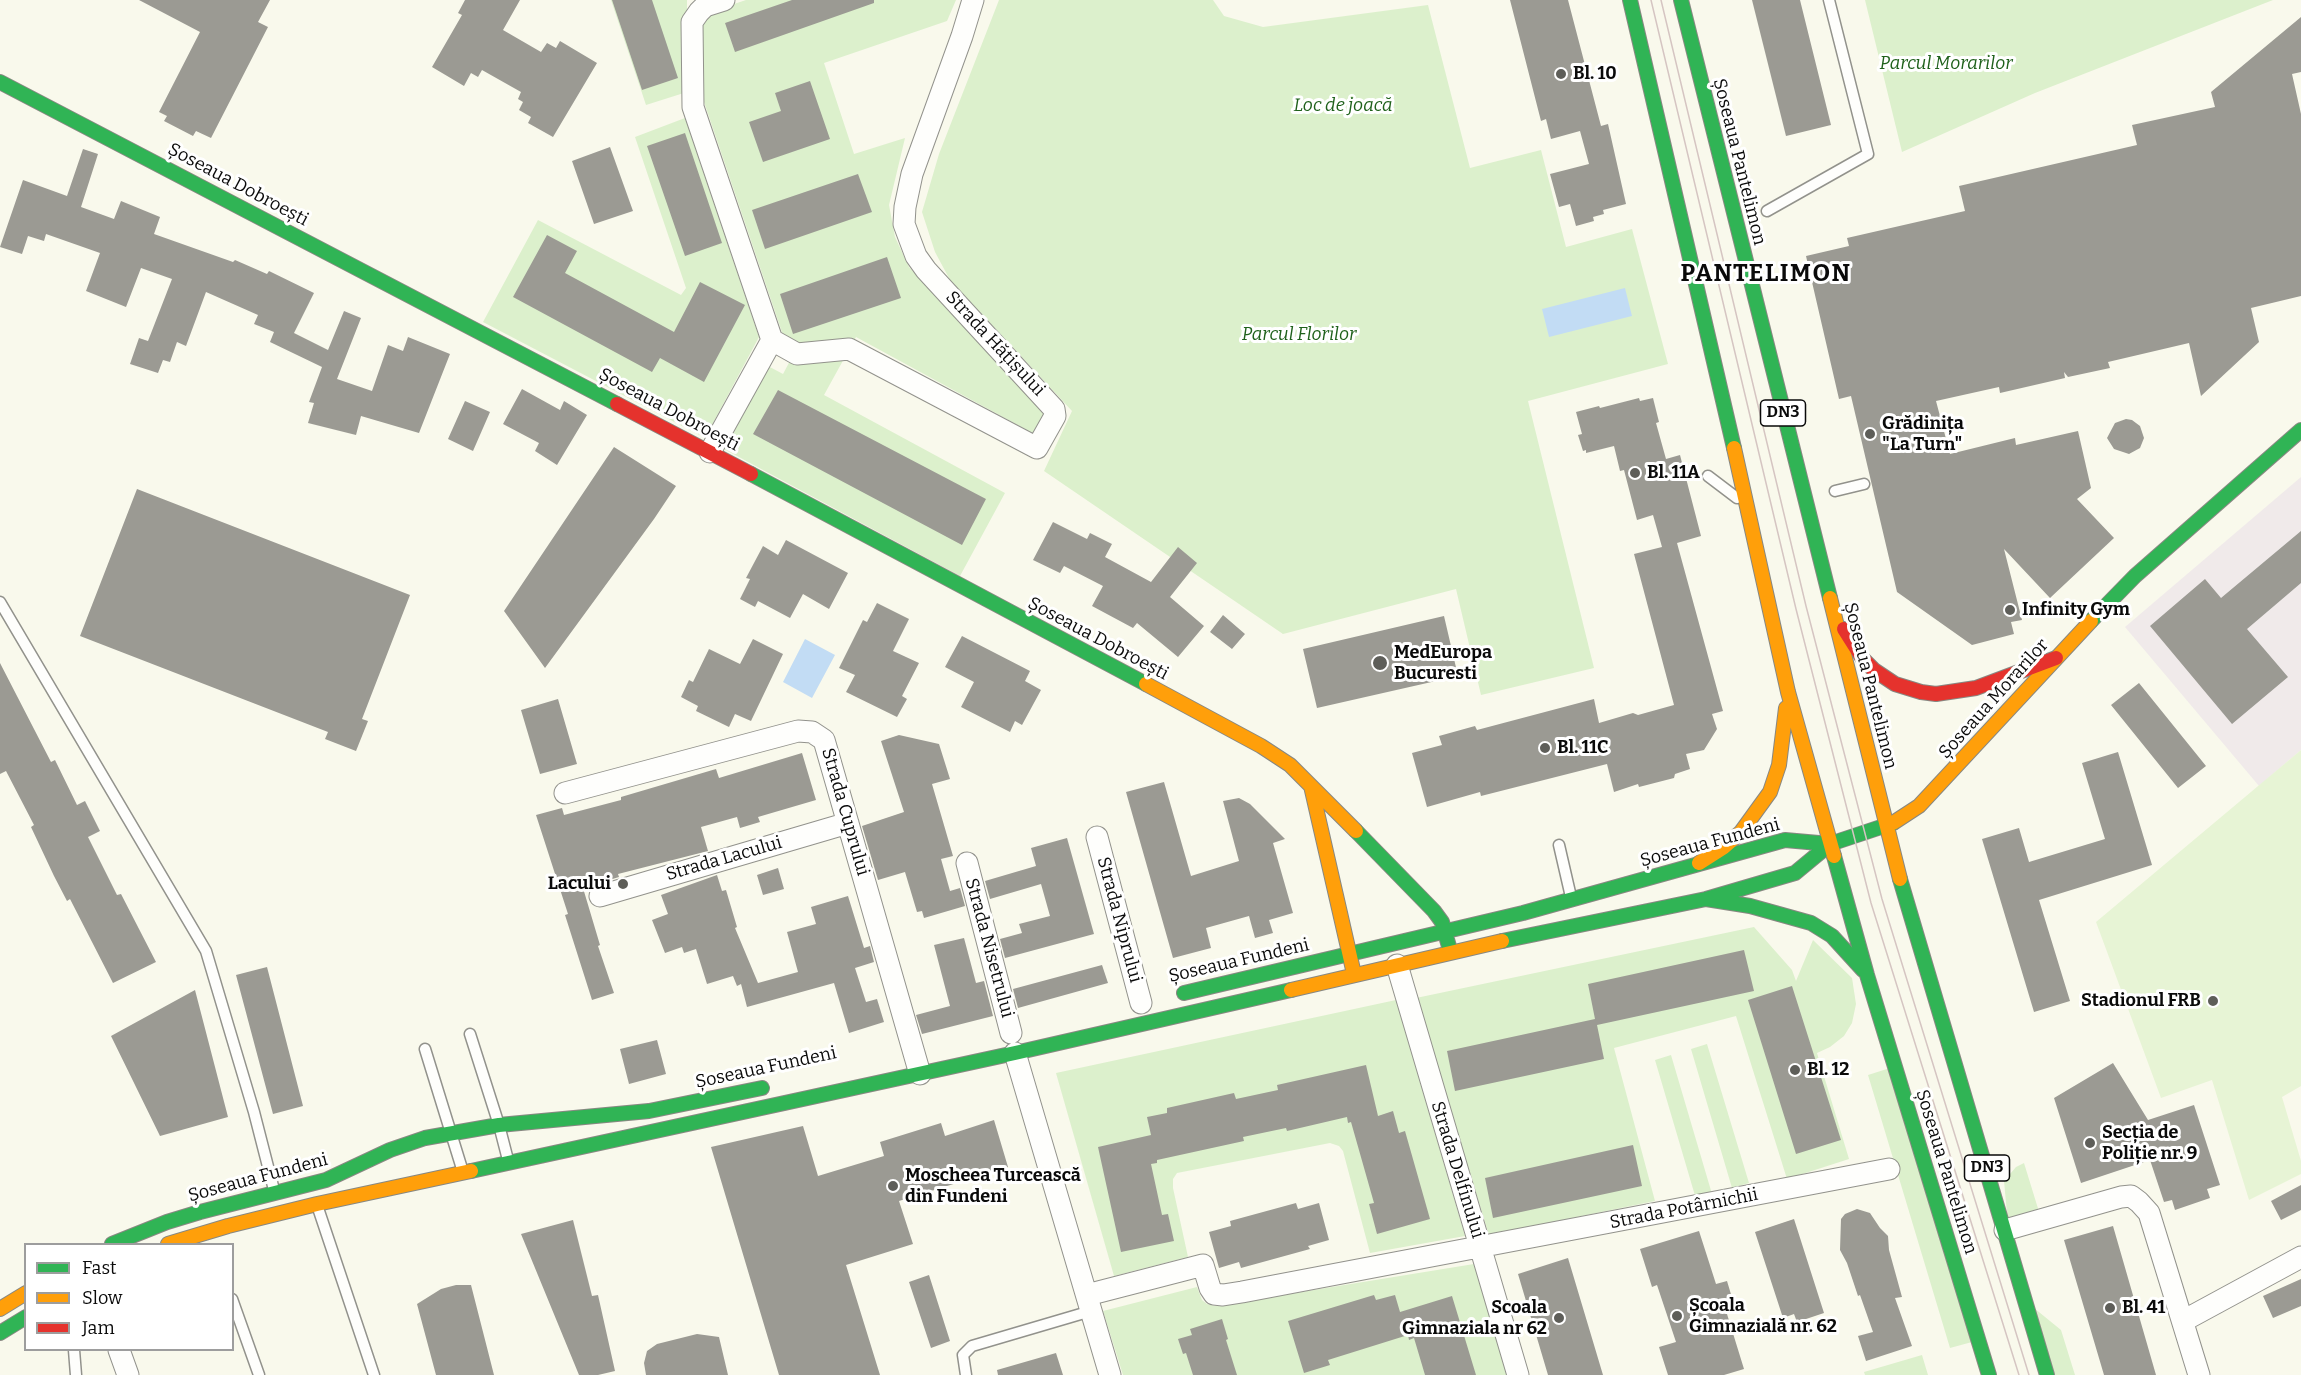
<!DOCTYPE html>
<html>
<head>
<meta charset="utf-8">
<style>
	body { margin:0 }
	#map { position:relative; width:2301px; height:1375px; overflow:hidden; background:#f9f9ec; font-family:Bitter,serif }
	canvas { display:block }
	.legend { position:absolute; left:24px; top:1243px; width:210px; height:108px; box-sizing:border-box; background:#fff; border:2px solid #9d9d9d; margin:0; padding:8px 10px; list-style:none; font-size:18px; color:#0a0a0a }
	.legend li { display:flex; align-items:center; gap:12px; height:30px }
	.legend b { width:30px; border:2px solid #9d9d9d }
</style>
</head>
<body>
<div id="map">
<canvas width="2301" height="1375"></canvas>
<ul class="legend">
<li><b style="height:8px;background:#30b455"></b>Fast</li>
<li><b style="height:8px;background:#ff9f0a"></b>Slow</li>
<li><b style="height:8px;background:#e5322d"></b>Jam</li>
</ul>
</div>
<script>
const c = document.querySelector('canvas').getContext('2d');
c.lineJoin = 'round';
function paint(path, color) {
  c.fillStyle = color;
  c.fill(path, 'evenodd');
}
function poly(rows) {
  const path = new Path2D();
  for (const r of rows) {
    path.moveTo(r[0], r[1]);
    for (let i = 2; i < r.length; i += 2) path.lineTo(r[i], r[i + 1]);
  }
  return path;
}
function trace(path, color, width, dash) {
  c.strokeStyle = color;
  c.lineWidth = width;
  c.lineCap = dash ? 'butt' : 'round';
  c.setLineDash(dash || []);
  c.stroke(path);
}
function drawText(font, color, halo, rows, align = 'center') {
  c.font = font + ' Bitter,serif';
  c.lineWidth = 6;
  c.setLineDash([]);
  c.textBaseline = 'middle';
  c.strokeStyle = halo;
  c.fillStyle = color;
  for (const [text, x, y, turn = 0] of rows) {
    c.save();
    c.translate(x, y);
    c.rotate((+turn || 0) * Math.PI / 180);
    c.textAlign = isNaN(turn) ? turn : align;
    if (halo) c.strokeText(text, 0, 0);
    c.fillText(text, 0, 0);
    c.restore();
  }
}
const industrial = poly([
	[2301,477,2301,750,2259,786,2125,627]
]);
const green = poly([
	[611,0,687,0,687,92,646,105],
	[746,0,956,0,947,21,824,63,854,154,905,138,889,205,895,237,909,267,1048,413,1036,435,856,337,824,395,1005,493,960,576,724,449,768,366,783,374,791,359,704,102,702,27,706,17,713,11],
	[999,0,1213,0,1224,16,1263,27,1428,5,1470,168,1541,150,1566,247,1632,229,1668,364,1528,401,1594,668,1481,695,1456,589,1283,634,1044,471,1072,411,950,280,935,252,922,212,939,154],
	[1865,0,2273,0,2035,93,1902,152],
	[685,118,759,337,705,438,483,322,538,220,681,295,686,288,635,137],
	[1754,927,1792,970,1796,981,1813,940,1852,978,1856,1004,1852,1023,1844,1036,1830,1047,1817,1053,1849,1159,1787,1179,1736,1016,1614,1048,1655,1201,1489,1235,1416,998],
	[1396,1000,1465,1236,1370,1253,1343,1151,1339,1146,1330,1143,1177,1173,1173,1179,1173,1188,1188,1257,1114,1276,1056,1073],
	[1707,1044,1749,1183,1732,1188,1691,1049],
	[1671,1055,1712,1194,1696,1199,1655,1060],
	[1890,1068,1972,1342,1950,1348,1868,1075],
	[2024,1163,2040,1215,2008,1224,2004,1181,2016,1167],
	[1474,1264,1508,1375,1123,1375,1103,1311,1197,1287,1202,1300,1207,1304,1215,1306],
	[2034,1308,2061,1330,2075,1375,2054,1375],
	[1922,1355,1928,1375,1865,1375,1864,1372]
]);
const pitch = poly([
	[2301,750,2301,1086,2282,1097,2301,1161,2301,1174,2249,1200,2212,1080,2161,1098,2096,922]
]);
const water = poly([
	[1625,288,1632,316,1549,337,1542,309],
	[805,639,835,655,812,698,783,682]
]);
const building = poly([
	[139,0,270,0,258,22,268,27,211,138,196,131,193,136,164,121,167,116,159,112,200,32],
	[465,0,520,0,503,30,541,52,547,43,556,48,560,41,597,63,553,137,528,123,531,117,519,110,523,102,518,99,521,92,482,70,478,77,471,73,464,86,432,67,462,15,458,13],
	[612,0,652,0,678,78,642,90],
	[792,0,874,0,874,3,735,52,725,23],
	[1510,0,1568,0,1601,126,1608,124,1626,204,1603,210,1604,214,1593,217,1594,221,1576,226,1570,204,1559,207,1550,174,1589,164,1580,131,1551,139,1546,119,1541,121],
	[1752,0,1800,0,1831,125,1786,136],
	[2301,17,2301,72,2292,74,2301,114,2301,296,2251,308,2259,342,2201,396,2189,343,2108,362,2110,368,2068,377,2064,372,2065,378,2000,393,1999,387,1936,401,1950,454,2015,438,2016,445,2078,431,2091,488,2077,499,2114,538,2050,598,2004,549,2022,620,2011,622,2014,634,1972,645,1897,592,1851,396,1839,399,1806,256,1849,246,1847,238,1965,211,1959,186,2137,145,2132,125,2215,107,2211,92],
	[810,81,830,139,763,162,749,122,781,111,775,93],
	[685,133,722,243,685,256,647,146],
	[610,147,633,211,594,224,572,161],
	[83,149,98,154,81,207,114,219,121,201,160,217,154,234,233,262,235,260,267,274,269,271,314,293,294,333,328,350,344,311,361,318,337,379,372,391,388,345,403,351,408,337,450,354,419,433,361,416,356,435,308,423,314,403,309,402,322,367,270,342,274,332,254,324,258,315,206,292,186,346,177,342,170,362,163,360,158,373,130,364,139,338,148,341,172,279,141,268,126,307,86,291,100,253,46,234,44,241,28,236,22,254,0,247,23,180,67,196],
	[858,174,872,212,765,249,752,210],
	[547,235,577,251,565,273,674,332,700,282,745,305,704,382,660,358,652,372,513,297],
	[887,257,901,298,793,334,780,294],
	[522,389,560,410,564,401,587,415,557,465,535,451,539,443,503,424],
	[778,390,986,499,962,545,753,434],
	[1639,398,1640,401,1653,398,1659,422,1656,423,1666,459,1680,455,1701,536,1677,543,1723,711,1712,714,1717,729,1704,750,1686,754,1690,769,1675,774,1674,778,1639,787,1638,784,1614,792,1607,764,1481,796,1480,792,1427,807,1412,753,1442,745,1439,736,1475,726,1477,730,1594,699,1599,723,1633,713,1638,715,1674,705,1634,554,1662,547,1653,515,1637,520,1624,470,1620,471,1614,446,1586,453,1586,450,1583,451,1578,435,1582,434,1576,412,1599,406,1600,408],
	[465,401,490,412,473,451,448,439],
	[2126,419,2132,420,2140,426,2144,438,2140,448,2129,454,2114,449,2107,438,2115,423],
	[614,447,676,486,654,519,545,668,504,611],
	[137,489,410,595,362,719,368,721,356,751,325,739,328,732,80,636],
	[1053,522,1087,539,1090,533,1112,544,1105,557,1151,582,1178,547,1197,563,1170,597,1204,626,1178,657,1137,623,1133,628,1092,606,1103,586,1064,566,1060,573,1033,560],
	[2301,531,2301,583,2247,629,2288,677,2232,724,2150,626,2205,579,2221,598],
	[786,540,848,573,829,609,803,594,790,618,758,601,755,607,740,599,750,579,746,578,763,546,778,555],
	[877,603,909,619,893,651,919,663,902,696,907,699,897,717,846,692,855,675,839,668,863,620,867,622],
	[1223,615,1245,634,1232,649,1210,632],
	[1444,616,1458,676,1317,708,1303,649],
	[962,636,1030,671,1025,681,1041,690,1022,725,1015,721,1010,732,961,707,974,682,945,667],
	[753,639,783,654,751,721,735,714,729,727,696,711,698,706,681,697,689,680,693,682,709,649,740,664],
	[0,663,51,762,55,760,77,805,85,801,100,831,88,837,117,895,121,894,156,962,113,983,70,899,67,901,54,876,31,827,34,825,6,771,0,774],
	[2139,683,2206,766,2178,788,2111,705],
	[558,699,577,764,540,774,521,710],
	[899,735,939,744,950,779,932,784,953,856,941,859,950,891,960,888,965,906,924,918,922,911,917,912,905,872,878,880,862,826,904,812,881,741],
	[2118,752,2152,865,2039,900,2070,1001,2034,1012,1982,839,2019,828,2029,862,2105,839,2082,763],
	[802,753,816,800,758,817,760,822,740,828,737,817,701,827,708,851,618,874,619,877,583,888,600,945,598,946,614,993,592,1000,565,915,568,914,536,815,562,808,564,815,621,800,621,797,716,769,719,778],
	[1164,782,1191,876,1239,861,1223,801,1239,798,1250,804,1285,839,1273,843,1293,913,1269,920,1273,933,1255,938,1249,916,1206,928,1211,948,1173,958,1126,792],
	[1067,838,1094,934,1005,958,1000,939,1022,933,1019,924,1050,916,1041,884,990,899,985,881,1036,866,1031,848],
	[778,868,784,889,763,895,757,875],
	[717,875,722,891,726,890,737,927,735,928,758,983,798,972,787,932,816,924,811,907,848,896,864,948,870,946,874,962,855,968,866,1002,877,999,884,1022,849,1033,834,983,747,1007,741,984,737,986,733,976,707,984,696,949,684,953,682,947,665,953,652,920,668,914,661,895],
	[964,938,976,983,984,981,993,1016,922,1034,916,1015,950,1006,934,945],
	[1744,950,1754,991,1597,1025,1604,1059,1455,1091,1447,1051,1595,1019,1588,984],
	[1102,965,1108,983,1018,1008,1013,989],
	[267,967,303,1106,273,1114,236,975],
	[1792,986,1841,1140,1796,1154,1748,1000],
	[195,990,228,1117,160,1136,111,1036],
	[657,1040,666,1074,629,1084,620,1049],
	[2113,1063,2148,1120,2194,1105,2220,1185,2207,1189,2210,1198,2175,1210,2172,1200,2164,1202,2150,1160,2081,1183,2054,1098],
	[1366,1065,1378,1116,1393,1111,1399,1133,1405,1131,1430,1219,1377,1234,1369,1204,1374,1203,1351,1122,1348,1123,1347,1117,1287,1131,1286,1128,1243,1137,1244,1141,1157,1160,1157,1163,1151,1164,1162,1215,1168,1214,1174,1241,1121,1252,1098,1147,1151,1135,1147,1117,1167,1113,1167,1108,1234,1093,1236,1099,1278,1090,1277,1085],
	[994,1120,1008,1167,899,1201,913,1244,846,1265,880,1375,779,1375,711,1147,803,1126,818,1176,884,1156,880,1142,941,1123,945,1136],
	[1633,1145,1642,1186,1493,1218,1485,1178],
	[2301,1185,2301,1210,2281,1220,2271,1201],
	[1296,1203,1298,1209,1319,1203,1329,1240,1308,1246,1310,1249,1241,1268,1239,1262,1219,1268,1209,1232,1231,1226,1230,1221],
	[1857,1209,1870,1213,1880,1228,1888,1236,1889,1250,1902,1297,1895,1298,1912,1346,1866,1361,1858,1336,1873,1332,1860,1295,1858,1296,1847,1263,1840,1250,1841,1219,1845,1214],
	[1794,1219,1824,1313,1797,1322,1794,1314,1783,1318,1755,1232],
	[573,1220,592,1296,598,1295,615,1371,598,1375,579,1375,521,1234],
	[2113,1226,2156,1375,2104,1375,2064,1240],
	[1699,1231,1716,1284,1727,1281,1736,1311,1727,1314,1744,1369,1724,1375,1668,1375,1659,1347,1676,1342,1657,1285,1652,1287,1640,1249],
	[1568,1258,1603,1375,1548,1375,1518,1274],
	[929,1275,950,1341,931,1348,909,1282],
	[2301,1279,2301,1306,2273,1318,2263,1296],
	[456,1285,471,1285,494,1375,436,1375,417,1304,441,1289],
	[1374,1295,1376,1300,1395,1295,1400,1312,1452,1296,1476,1375,1425,1375,1414,1338,1409,1340,1408,1335,1328,1360,1330,1365,1304,1373,1288,1321],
	[1222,1319,1228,1339,1226,1340,1237,1375,1193,1375,1186,1353,1183,1354,1178,1339,1192,1335,1190,1329],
	[697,1334,719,1337,728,1375,646,1375,644,1363,647,1351,657,1344],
	[1056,1353,1063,1375,998,1375,997,1370]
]);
const lane = poly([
	[1767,211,1868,154,1829,0],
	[1708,476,1737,498],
	[1835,491,1864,484],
	[0,602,206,951,254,1112,274,1190],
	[1559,845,1571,897],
	[470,1034,499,1125,508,1160],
	[425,1049,463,1172],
	[317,1205,374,1375],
	[232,1299,259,1375],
	[74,1350,76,1375],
	[966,1375,963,1355,972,1346,1091,1311]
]);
const street = poly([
	[724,0,705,6,699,12,692,22,693,107,772,340,797,354,849,349,1037,448,1055,416,1054,409,926,270,916,256,904,224,905,207,912,174,962,36,973,0],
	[710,452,772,340],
	[565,793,798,731,812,732,824,740,920,1074],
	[1097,837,1141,1003],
	[967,863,1011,1033],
	[600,896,848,823],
	[1397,965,1518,1375],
	[1015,1053,1110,1375],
	[2005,1230,2121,1197,2131,1196,2139,1202,2149,1213,2199,1375],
	[1087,1295,1203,1265,1210,1288,1214,1294,1223,1295,1242,1292,1889,1169],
	[2183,1321,2301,1257],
	[119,1350,128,1375]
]);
const fast = poly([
	[1630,0,1734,448],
	[1681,0,1830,598],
	[0,82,617,404],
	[751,474,1146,684],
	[2091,621,2135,576,2301,430],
	[1356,831,1434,911,1442,922,1450,950],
	[1834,856,1867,975,1989,1375],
	[1900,879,2047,1375],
	[1706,899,1750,906,1811,923,1832,936,1863,970],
	[1502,941,1706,899,1795,873,1830,844,1893,823],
	[1184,993,1523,913,1785,840,1830,844],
	[471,1171,1015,1053,1291,990],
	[112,1244,167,1222,200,1212,326,1180,390,1150,425,1138,499,1125,649,1111,762,1088],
	[0,1333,26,1317]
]);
const slow = poly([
	[1734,448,1788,692,1834,856],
	[1830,598,1900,879],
	[1146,684,1261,746,1290,765,1356,831],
	[1311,786,1354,974],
	[1893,823,1919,806,2091,621],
	[1699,863,1724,847,1741,832,1770,792,1779,765,1786,708],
	[1291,990,1502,941],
	[168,1244,228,1226,317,1204,471,1171],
	[0,1309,26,1293]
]);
const jam = poly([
	[617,404,751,474],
	[1844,629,1863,659,1874,670,1895,684,1921,692,1936,694,1976,688,2056,658]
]);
const tram = poly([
	[1651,0,1796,609,1871,903,2019,1375],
	[1661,0,1806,606,1882,899,2029,1375]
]);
const markers = [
	[1561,74,6,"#5e5e59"],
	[1870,434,6,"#5e5e59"],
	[1635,473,6,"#5e5e59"],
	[2010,610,6,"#5e5e59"],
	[1380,663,8,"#5e5e59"],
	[1545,748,6,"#5e5e59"],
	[623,884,6,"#5e5e59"],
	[2213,1001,6,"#5e5e59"],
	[1795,1070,6,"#5e5e59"],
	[2090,1143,6,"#5e5e59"],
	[893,1186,6,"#5e5e59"],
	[2110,1308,6,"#5e5e59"],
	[1677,1316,6,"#5e5e59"],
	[1559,1318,6,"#5e5e59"]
];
const shields = [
	[1783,413,45],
	[1987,1168,45]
];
const shieldNames = [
	["DN3",1783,413],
	["DN3",1987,1168]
];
const parkNames = [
	["Parcul Morarilor",1946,64],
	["Loc de joacă",1343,106],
	["Parcul Florilor",1299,335]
];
const poiNames = [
	["Bl. 10",1573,74],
	["Grădinița",1882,424],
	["\"La Turn\"",1882,445],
	["Bl. 11A",1647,473],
	["Infinity Gym",2022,610],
	["MedEuropa",1394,653],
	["Bucuresti",1394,674],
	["Bl. 11C",1557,748],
	["Lacului",611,884,"right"],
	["Stadionul FRB",2201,1001,"right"],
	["Bl. 12",1807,1070],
	["Secția de",2102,1133],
	["Poliție nr. 9",2102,1154],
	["Moscheea Turcească",905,1176],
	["din Fundeni",905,1197],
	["Școala",1689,1306],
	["Gimnazială nr. 62",1689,1327],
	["Scoala",1547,1308,"right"],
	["Gimnaziala nr 62",1547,1329,"right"],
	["Bl. 41",2122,1308]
];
const streetNames = [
	["Șoseaua Pantelimon",1739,162,76],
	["Șoseaua Dobroești",238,185,28],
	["Strada Hățișului",995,344,47],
	["Șoseaua Dobroești",669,410,28],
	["Șoseaua Dobroești",1098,639,28],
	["Șoseaua Pantelimon",1870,686,76],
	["Șoseaua Morarilor",1994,699,-48],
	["Strada Cuprului",845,812,74],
	["Șoseaua Fundeni",1710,843,-15],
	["Strada Lacului",724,859,-16],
	["Strada Niprului",1119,920,75],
	["Strada Nisetrului",989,948,75],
	["Șoseaua Fundeni",1239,961,-13],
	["Șoseaua Fundeni",766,1068,-12],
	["Strada Delfinului",1457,1170,73],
	["Șoseaua Pantelimon",1946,1172,73],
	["Șoseaua Fundeni",258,1178,-15],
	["Strada Potârnichii",1684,1209,-11]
];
const districtNames = [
	["PANTELIMON",1766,274]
];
paint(industrial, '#f0eaea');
paint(green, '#dcf0cc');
paint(pitch, '#e7f4d5');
paint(water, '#c2dcf4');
paint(building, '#9b9a93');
trace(lane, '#92928c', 13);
trace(street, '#92928c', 23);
trace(fast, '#888882', 16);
trace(slow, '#888882', 16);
trace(jam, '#888882', 16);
trace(lane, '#fefefc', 10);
trace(street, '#fefefc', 21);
trace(fast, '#30b455', 14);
trace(slow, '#ff9f0a', 14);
trace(jam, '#e5322d', 14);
trace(tram, '#d5c5c2', 1.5);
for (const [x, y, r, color] of markers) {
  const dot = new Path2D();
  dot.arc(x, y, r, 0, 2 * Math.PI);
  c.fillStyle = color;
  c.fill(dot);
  trace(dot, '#fff', 2);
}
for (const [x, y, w] of shields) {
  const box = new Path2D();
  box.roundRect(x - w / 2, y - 13, w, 26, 4.5);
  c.fillStyle = '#fff';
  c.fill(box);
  trace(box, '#0a0a0a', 1.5);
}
drawText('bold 16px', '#0a0a0a', null, shieldNames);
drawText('italic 18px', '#1f611b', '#fff', parkNames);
drawText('bold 18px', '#0a0a0a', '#fff', poiNames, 'left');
drawText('18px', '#0a0a0a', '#fff', streetNames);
c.letterSpacing = '1.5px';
drawText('bold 24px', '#0a0a0a', '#fff', districtNames);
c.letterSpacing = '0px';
</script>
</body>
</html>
